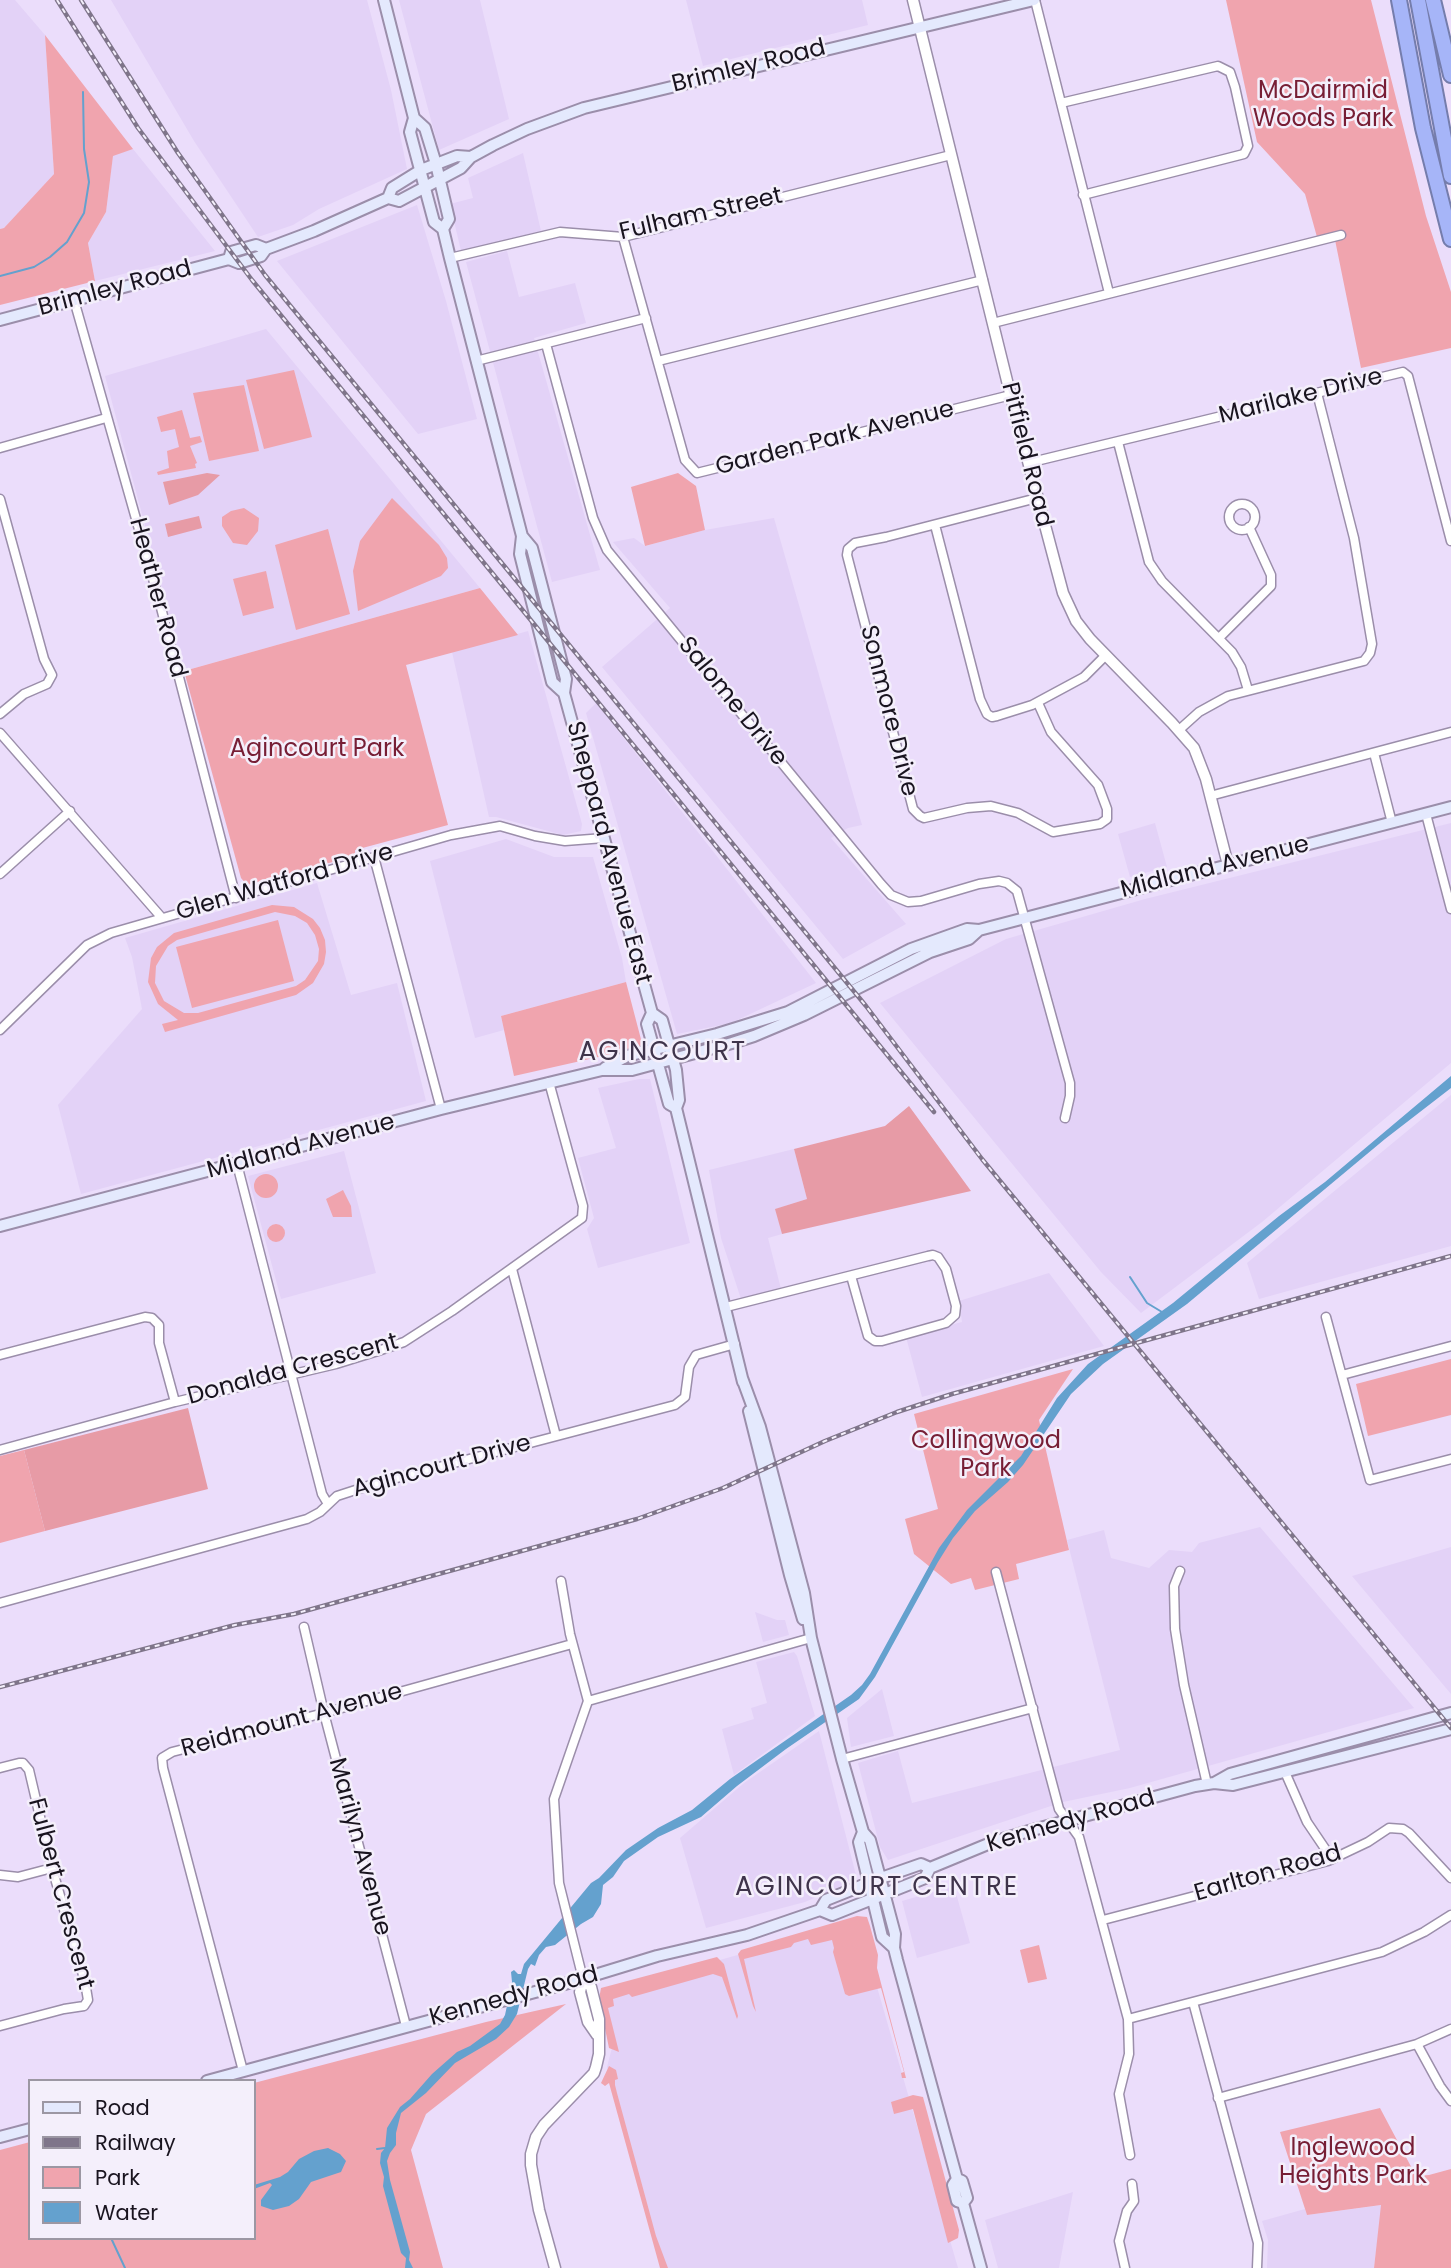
<!DOCTYPE html>
<html>
<head>
<meta charset="utf-8">
<style>
	body { margin:0 }
	#map { position:relative; width:1451px; height:2268px; overflow:hidden; background:#ebddfb; font-family:Poppins,sans-serif }
	canvas { display:block }
	.legend { position:absolute; left:28px; top:2079px; width:228px; height:161px; box-sizing:border-box; background:#f4effb; border:2px solid #9c97a3; margin:0; padding:9px 12px; list-style:none; font-size:21px; color:#19141f }
	.legend li { display:flex; align-items:center; gap:14px; height:35px }
	.legend b { width:35px; border:2px solid #9c97a3 }
</style>
</head>
<body>
<div id="map">
<canvas width="1451" height="2268"></canvas>
<ul class="legend">
<li><b style="height:9px;background:#e4e9fd"></b>Road</li>
<li><b style="height:9px;background:#7f758a"></b>Railway</li>
<li><b style="height:19px;background:#f0a4ae"></b>Park</li>
<li><b style="height:19px;background:#64a1ce"></b>Water</li>
</ul>
</div>
<script>
const c = document.querySelector('canvas').getContext('2d');
c.lineJoin = 'round';
function paint(path, color) {
  c.fillStyle = color;
  c.fill(path, 'evenodd');
}
function poly(rows) {
  const path = new Path2D();
  for (const r of rows) {
    if (r.length === 3) {
      path.moveTo(r[0] + r[2], r[1]);
      path.arc(r[0], r[1], r[2], 0, 2 * Math.PI);
      continue;
    }
    path.moveTo(r[0], r[1]);
    for (let i = 2; i < r.length; i += 2) path.lineTo(r[i], r[i + 1]);
  }
  return path;
}
function trace(path, color, width, dash) {
  c.strokeStyle = color;
  c.lineWidth = width;
  c.lineCap = dash ? 'butt' : 'round';
  c.setLineDash(dash || []);
  c.stroke(path);
}
function drawText(font, color, halo, rows, align = 'center') {
  c.font = font + ' Poppins,sans-serif';
  c.lineWidth = 5;
  c.setLineDash([]);
  c.textBaseline = 'middle';
  c.strokeStyle = halo;
  c.fillStyle = color;
  for (const [text, x, y, turn = 0] of rows) {
    c.save();
    c.translate(x, y);
    c.rotate((+turn || 0) * Math.PI / 180);
    c.textAlign = isNaN(turn) ? turn : align;
    if (halo) c.strokeText(text, 0, 0);
    c.fillText(text, 0, 0);
    c.restore();
  }
}
const built = poly([
	[0,0,15,0,45,35,54,174,4,228,0,229],
	[111,0,367,0,391,90,407,169,319,209,293,225,258,237,194,141],
	[399,0,480,0,509,119,439,150],
	[686,0,862,0,868,25,703,66],
	[133,149,215,251,95,281,88,243,106,212,113,155],
	[523,153,541,231,461,251,450,204,473,198,468,178],
	[417,205,446,301,477,419,418,434,277,261],
	[507,251,519,297,575,283,586,323,534,338,600,570,552,582,466,262],
	[266,329,480,588,184,671,105,376],
	[774,518,862,825,848,828,831,838,906,924,843,959,602,667,670,608,613,542,634,538,645,546,705,530],
	[528,631,582,824,581,831,563,835,496,817,489,817,452,652],
	[596,703,716,855,816,983,731,1023,677,1034,586,713],
	[1155,823,1167,867,1130,877,1118,834],
	[1451,823,1451,1063,1262,1222,1141,1313,1101,1272,880,1003,1006,939,1145,899],
	[506,839,554,857,593,857,622,958,626,982,501,1016,504,1030,475,1038,430,861],
	[317,883,351,995,397,983,426,1101,81,1194,58,1105,142,1009,132,957,125,938],
	[639,1079,650,1079,690,1243,598,1268,587,1229,594,1218,578,1158,616,1148,598,1088],
	[1451,1095,1451,1246,1259,1299,1247,1263],
	[794,1149,807,1199,776,1209,782,1234,768,1238,781,1289,741,1299,721,1238,709,1170],
	[344,1151,376,1273,281,1299,248,1176],
	[1049,1273,1104,1346,922,1397,906,1337,962,1322,959,1301],
	[1260,1527,1414,1708,1130,1788,1063,1802,888,1860,880,1847,858,1763,898,1751,912,1803,1120,1750,1067,1540,1104,1530,1111,1558,1149,1568,1169,1550,1192,1552,1199,1543],
	[1451,1547,1451,1694,1352,1576],
	[755,1612,777,1620,785,1620,789,1635,763,1642],
	[794,1652,797,1656,815,1716,734,1775,722,1729,754,1719,751,1708,767,1703,756,1662],
	[882,1689,894,1736,851,1747,847,1718],
	[819,1731,857,1879,805,1902,706,1928,680,1838,744,1783],
	[954,1886,970,1943,917,1958,902,1901],
	[858,1921,958,2268,664,2268,607,2067,613,2044,603,1993],
	[1073,2192,1059,2268,998,2268,985,2220],
	[1382,2205,1374,2268,1267,2268,1268,2240,1262,2221,1305,2209,1307,2215]
]);
const green = poly([
	[1226,0,1371,0,1426,216,1451,292,1451,348,1361,368,1334,235,1317,237,1305,194,1257,142],
	[45,35,133,149,113,156,106,212,88,243,95,281,0,305,0,229,4,228,54,174],
	[294,370,312,437,264,449,246,380],
	[244,385,259,451,209,461,193,393],
	[182,410,190,438,200,436,202,442,190,446,197,463,195,464,196,468,158,475,157,472,169,468,167,451,179,447,175,429,161,432,157,417],
	[678,473,696,486,705,530,645,546,631,487],
	[392,498,439,545,447,558,448,568,441,576,358,611,353,571,360,541],
	[244,508,259,518,258,531,247,545,233,543,222,526,222,517,231,511],
	[328,529,350,614,296,630,275,545],
	[266,571,274,608,243,616,233,579],
	[480,588,518,635,406,665,448,825,355,850,355,856,247,885,241,878,184,671],
	[272,905,294,907,313,919,320,928,325,940,326,952,324,964,313,983,296,995,165,1032,162,1024,178,1020,158,1004,148,982,151,958,157,947,174,933],
	[275,912,295,916,307,923,315,935,319,949,318,961,305,980,296,986,198,1013,184,1013,164,1001,155,983,156,966,168,946,177,940],
	[278,920,294,981,192,1008,176,947],
	[626,982,643,1047,514,1076,501,1016],
	[266,1186,12],
	[343,1190,351,1206,352,1217,333,1217,326,1199],
	[276,1233,9],
	[1451,1359,1451,1415,1368,1436,1356,1384],
	[1073,1369,1039,1420,1069,1550,1016,1564,1019,1579,975,1590,971,1578,951,1584,914,1554,905,1519,938,1509,914,1414],
	[24,1450,45,1531,0,1543,0,1456],
	[857,1916,867,1917,870,1926,878,1955,877,1968,906,2078,902,2078,901,2073,904,2072,881,1988,849,1996,845,1994,833,1952,834,1948,832,1940,811,1945,808,1939,794,1943,791,1947,744,1959,756,2012,753,2006,738,1954,741,1950],
	[1039,1945,1047,1979,1028,1983,1020,1950],
	[717,1957,724,1964,738,2016,737,2019,722,1977,713,1974,632,1997,629,1994,613,1999,614,2006,608,2008,619,2052,609,2048,599,1999,601,1988],
	[566,2004,426,2114,411,2150,443,2268,0,2268,0,2150,30,2142,30,2238,254,2238,254,2083,486,2022],
	[609,2066,616,2070,618,2079,615,2080,615,2085,617,2093,656,2236,668,2268,660,2268,609,2083,605,2086,601,2083],
	[913,2095,923,2097,959,2230,958,2238,948,2243,913,2109,894,2114,891,2102],
	[1380,2108,1416,2176,1429,2175,1451,2169,1451,2268,1374,2268,1381,2205,1307,2215,1280,2132]
]);
const forest = poly([
	[207,473,220,475,198,495,169,505,163,482],
	[199,516,202,528,168,537,165,524],
	[909,1106,971,1191,782,1234,775,1209,807,1199,794,1149,885,1126],
	[188,1408,208,1489,45,1531,24,1450]
]);
const water = poly([
	[1451,1076,1451,1088,1385,1139,1187,1304,1103,1364,1071,1394,1023,1465,1008,1482,975,1511,953,1538,938,1562,875,1677,859,1699,786,1749,737,1786,701,1817,658,1837,624,1861,613,1877,603,1885,601,1904,593,1917,581,1924,555,1945,546,1947,539,1955,535,1966,531,1964,528,1969,517,2014,509,2027,496,2039,455,2063,426,2093,401,2113,396,2133,396,2145,390,2153,387,2161,390,2180,410,2252,409,2260,413,2268,405,2268,406,2258,401,2253,383,2186,384,2177,380,2163,381,2153,385,2148,387,2128,400,2107,410,2099,432,2074,457,2052,470,2046,500,2024,505,2015,512,1982,511,1972,514,1970,518,1974,521,1974,524,1964,591,1883,599,1878,626,1850,658,1828,692,1810,730,1779,851,1695,862,1685,870,1674,939,1548,967,1510,1021,1456,1057,1398,1088,1364,1173,1303,1279,1216,1325,1182],
	[328,2148,340,2154,346,2161,341,2172,311,2182,299,2199,289,2206,273,2210,261,2206,261,2200,272,2185,270,2183,254,2189,254,2185,280,2177,288,2172,299,2159,314,2151]
]);
const stream = poly([
	[0,276,34,267,50,257,67,242,84,213,89,182,84,149,83,92],
	[1130,1277,1147,1303,1162,1312],
	[377,2149,385,2148],
	[111,2238,125,2268]
]);
const minor = poly([
	[1035,0,1109,293],
	[1061,103,1218,66,1230,72,1235,87,1248,146,1244,154,1083,195],
	[623,237,685,460,697,473,1011,395],
	[450,258,560,232,623,237,951,155],
	[74,300,159,600,236,898],
	[993,323,1341,235],
	[546,344,593,518,607,550,881,884,891,895,908,902,921,901,979,884,999,881,1007,883,1017,891,1070,1083,1070,1096,1065,1118],
	[476,361,646,318],
	[658,361,983,280],
	[1118,442,1149,562,1162,581,1232,652,1241,667,1248,690],
	[0,448,106,418],
	[1028,463,1403,372,1408,376,1451,541],
	[1037,498,886,537,855,543,848,549,847,555,913,809,920,816,924,818,967,808,991,806,1018,813,1053,832,1100,824,1107,819,1107,809,1098,785,1051,732,1038,703],
	[0,499,44,659,52,675,47,684,24,694,0,714],
	[1242,517,13],
	[935,525,980,699,987,714,992,717,997,716,1032,705,1084,677,1105,656],
	[1219,638,1271,586,1271,575,1249,527],
	[1179,730,1199,712,1228,696,1364,661,1370,653,1372,644,1354,538,1317,393],
	[0,733,162,918],
	[1374,753,1392,823],
	[1210,796,1451,732],
	[1426,814,1451,909],
	[374,857,441,1109],
	[0,874,70,811],
	[0,1030,87,945,111,933,451,835,500,826,535,836,565,841,604,838],
	[237,1164,322,1494,328,1504],
	[512,1269,556,1436],
	[726,1307,928,1256,933,1255,938,1257,946,1269,956,1306,955,1315,946,1323,882,1341,875,1341,868,1336,851,1276],
	[1326,1317,1370,1480,1451,1459],
	[0,1355,145,1317,152,1318,159,1325,159,1343,175,1402],
	[1342,1375,1451,1346],
	[0,1450,175,1402,336,1364,378,1351,404,1342,452,1311,582,1218,583,1206,549,1082],
	[1180,1571,1174,1586,1175,1629,1184,1685,1207,1784],
	[996,1572,1059,1809,1079,1837,1128,2019,1129,2054,1119,2094,1130,2155],
	[561,1581,570,1634,588,1701],
	[0,1603,307,1519,320,1512,337,1496,374,1484,675,1405,685,1397,689,1367,696,1355,735,1344],
	[304,1627,324,1713,406,2026],
	[588,1701,811,1638],
	[842,1759,1033,1708],
	[0,1768,19,1763,23,1763,29,1770,52,1868,85,1982,88,2000,84,2006,64,2009,0,2026],
	[1285,1772,1307,1822,1332,1859],
	[0,1875,18,1877,52,1868],
	[1103,1920,1328,1861,1368,1842,1389,1828,1403,1829,1409,1833,1451,1878],
	[583,1979,559,1883,554,1799,588,1701],
	[1193,2002,1258,2243,1257,2268],
	[1128,2019,1382,1952,1424,1932,1451,1915],
	[1417,2044,1440,2086,1451,2101],
	[243,2071,163,1768,162,1758,172,1752,324,1713,572,1644],
	[1218,2098,1417,2044,1451,2029],
	[1125,2268,1119,2241,1127,2211,1134,2201,1132,2184]
]);
const tertiary = poly([
	[913,0,1012,401,1063,593,1076,621,1090,639,1172,723,1194,748,1206,779,1228,865],
	[583,1979,580,1992,588,2022,597,2035],
	[555,2268,539,2210,531,2165,531,2154,536,2137,544,2125,594,2073,596,2067,599,2054,599,2019,591,1987,583,1979]
]);
const secondary = poly([
	[384,0,414,118,410,132,434,222,443,229,450,258,522,536,520,554,552,682,564,693],
	[414,118,425,128,436,164,449,219,443,229],
	[388,198,392,188,421,170,457,156,471,157],
	[229,259,231,252,256,245,266,249],
	[0,320,229,259,239,263,261,256,266,249,314,231,388,198,399,201,461,168,471,157,493,145,527,129,584,108,1034,0],
	[522,536,532,548,566,679,564,693,652,1013,647,1024,669,1104,676,1108],
	[652,1013,662,1020,676,1070,679,1100,676,1108,743,1382],
	[605,1068,627,1056,717,1034,788,1012,911,949,967,929,979,930,1451,807],
	[0,1226,441,1109,602,1070,632,1070,732,1043,754,1036,804,1015,930,952,969,939,979,930],
	[742,1378,760,1427,804,1593,811,1638,842,1759,863,1832,870,1840,895,1934,894,1948,897,1960,957,2179,962,2181,967,2198,963,2203,981,2268],
	[749,1411,790,1575,803,1619],
	[1214,1783,1230,1774,1451,1713],
	[863,1832,859,1842,882,1937,894,1948],
	[820,1910,832,1915,925,1878,930,1868,993,1842,1029,1831,1195,1786,1214,1783,1233,1785,1451,1729],
	[207,2081,572,1982,657,1956,747,1935,820,1910,826,1900,881,1878,921,1864,930,1868],
	[0,2137,30,2129],
	[957,2179,953,2185,957,2201,963,2203]
]);
const motorway = poly([
	[1399,0,1423,128,1451,239],
	[1418,0,1451,176],
	[1433,0,1451,75]
]);
const rail = poly([
	[57,0,138,128,252,280,934,1112],
	[81,0,178,153,265,275,866,1006,982,1159,1451,1728],
	[0,1687,235,1625,294,1614,637,1519,723,1488,825,1441,897,1412,952,1394,1451,1256]
]);
const streetNames = [
	["Brimley Road",749,67,-14],
	["Fulham Street",701,215,-13],
	["Brimley Road",115,289,-15],
	["Marilake Drive",1301,397,-14],
	["Garden Park Avenue",835,439,-14],
	["Pitfield Road",1026,455,76],
	["Heather Road",157,598,75],
	["Salome Drive",732,702,51],
	["Sonmore Drive",888,711,76],
	["Sheppard Avenue East",608,853,75],
	["Midland Avenue",1215,868,-14],
	["Glen Watford Drive",285,883,-16],
	["Midland Avenue",301,1147,-15],
	["Donalda Crescent",293,1370,-15],
	["Agincourt Drive",442,1467,-15],
	["Reidmount Avenue",292,1721,-15],
	["Kennedy Road",1071,1822,-16],
	["Marilyn Avenue",359,1847,75],
	["Earlton Road",1268,1874,-16],
	["Fulbert Crescent",60,1894,75],
	["Kennedy Road",514,1997,-15]
];
const parkNames = [
	["McDairmid",1323,92],
	["Woods Park",1323,120],
	["Agincourt Park",317,750],
	["Collingwood",986,1442],
	["Park",986,1470],
	["Inglewood",1353,2149],
	["Heights Park",1353,2177]
];
const neighbourhoodNames = [
	["AGINCOURT",663,1053],
	["AGINCOURT CENTRE",877,1888]
];
paint(built, '#e3d2f7');
paint(green, '#f0a4ae');
paint(forest, '#e79ba6');
paint(water, '#64a1ce');
trace(stream, '#64a1ce', 2);
trace(minor, '#9b8eaa', 11);
trace(tertiary, '#9b8eaa', 13);
trace(secondary, '#9b8eaa', 14);
trace(motorway, '#757dac', 18);
trace(minor, '#fff', 8);
trace(tertiary, '#fff', 10);
trace(secondary, '#e4e9fd', 10);
trace(motorway, '#a6b5f8', 14);
trace(rail, '#7f758a', 4.5);
trace(rail, '#f4effb', 2, [5]);
drawText('24px', '#19141f', '#f4effb', streetNames);
drawText('24px', '#771e35', '#f4effb', parkNames);
c.letterSpacing = '2px';
drawText('26px', '#3f344b', '#f4effb', neighbourhoodNames);
c.letterSpacing = '0px';
</script>
</body>
</html>
